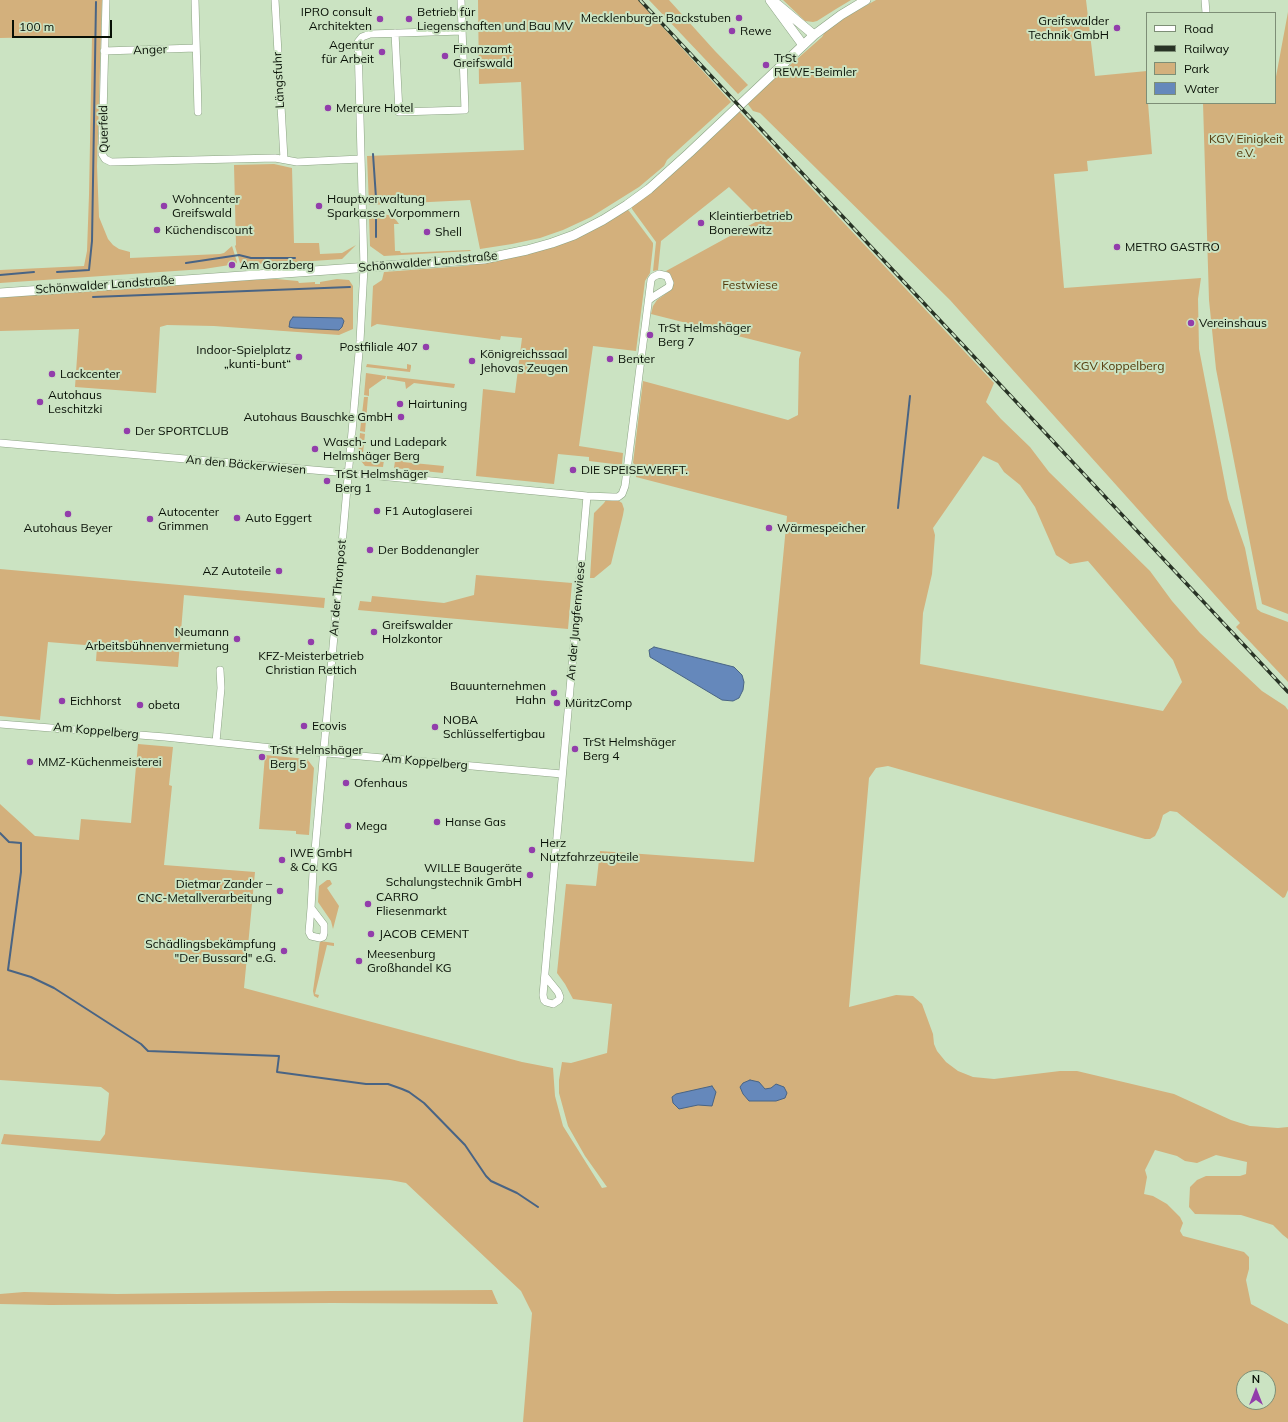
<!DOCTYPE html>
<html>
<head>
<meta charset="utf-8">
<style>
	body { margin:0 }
	#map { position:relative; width:1288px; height:1422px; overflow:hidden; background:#cbe3c2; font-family:Mulish,sans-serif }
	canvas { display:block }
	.legend { position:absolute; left:1146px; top:12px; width:130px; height:92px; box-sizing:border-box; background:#cbe3c2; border:1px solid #7d8e76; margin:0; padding:5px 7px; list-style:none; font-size:12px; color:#070f05 }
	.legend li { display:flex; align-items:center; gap:8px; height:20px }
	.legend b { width:20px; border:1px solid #7d8e76 }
	.north { position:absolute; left:1236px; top:1370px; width:40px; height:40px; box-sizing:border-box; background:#cbe3c2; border:1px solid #7d8e76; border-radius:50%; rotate:0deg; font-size:11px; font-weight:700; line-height:16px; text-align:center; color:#070f05 }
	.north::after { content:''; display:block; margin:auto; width:14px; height:18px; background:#923dab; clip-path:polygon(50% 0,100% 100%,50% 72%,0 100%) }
	.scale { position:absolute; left:12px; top:20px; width:100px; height:18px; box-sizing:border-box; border:2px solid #070f05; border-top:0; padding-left:5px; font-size:12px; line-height:14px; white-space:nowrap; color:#070f05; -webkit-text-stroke:3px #cbe3c2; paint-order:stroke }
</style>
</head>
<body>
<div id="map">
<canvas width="1288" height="1422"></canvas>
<ul class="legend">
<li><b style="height:5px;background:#fff"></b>Road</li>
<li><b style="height:5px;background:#283325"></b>Railway</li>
<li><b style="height:11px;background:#d3b07c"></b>Park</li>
<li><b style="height:11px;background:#6588bb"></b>Water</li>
</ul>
<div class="north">N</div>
<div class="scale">100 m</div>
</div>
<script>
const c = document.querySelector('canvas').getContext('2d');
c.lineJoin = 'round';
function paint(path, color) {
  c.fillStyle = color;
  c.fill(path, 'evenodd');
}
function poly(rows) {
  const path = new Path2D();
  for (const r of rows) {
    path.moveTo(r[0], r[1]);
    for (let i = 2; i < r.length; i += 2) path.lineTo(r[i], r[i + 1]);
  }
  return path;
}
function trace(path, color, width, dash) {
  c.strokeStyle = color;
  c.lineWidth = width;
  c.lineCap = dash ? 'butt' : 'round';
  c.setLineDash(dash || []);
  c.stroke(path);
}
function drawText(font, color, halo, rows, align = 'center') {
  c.font = font + ' Mulish,sans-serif';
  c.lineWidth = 4;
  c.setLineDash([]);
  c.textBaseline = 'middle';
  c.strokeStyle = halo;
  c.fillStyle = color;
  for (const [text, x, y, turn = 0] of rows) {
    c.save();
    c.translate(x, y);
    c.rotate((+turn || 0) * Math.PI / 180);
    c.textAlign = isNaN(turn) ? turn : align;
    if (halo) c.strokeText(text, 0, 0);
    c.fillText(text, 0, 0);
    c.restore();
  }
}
const green = poly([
	[0,0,102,0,97,166,99,217,108,239,113,245,119,249,130,252,130,258,220,254,224,253,232,246,237,262,236,264,204,269,0,283,0,270,84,266,87,251,89,195,92,36,0,38],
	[478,0,638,0,731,102,667,160,664,166,639,187,591,217,563,230,540,238,512,244,480,249,470,200,369,205,367,156,524,150,521,82,479,84],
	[649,0,669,0,715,51,748,85,738,94],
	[783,0,851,0,836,9,817,21,813,22,805,21],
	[876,0,1086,0,1095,76,1147,71,1147,103,1148,103,1152,154,1087,161,1088,171,1054,174,1064,288,1201,278,1198,299,1199,349,1228,499,1245,548,1257,609,1261,612,1288,622,1288,682,1236,627,1240,623,950,300,760,113,753,111,747,103,822,37,826,30,840,20],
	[1288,12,1288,614,1262,604,1216,369,1209,300,1203,103,1275,103,1275,82],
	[739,111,994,383,986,402,1001,419,1030,447,1049,472,1150,571,1172,601,1200,633,1262,691,1285,706,1288,710,1288,890,1285,897,1283,898,1177,812,1170,811,1163,815,1159,828,1155,836,1150,839,1145,839,888,766,876,768,869,778,849,1007,896,995,913,996,922,1004,933,1034,934,1044,937,1051,946,1062,958,1071,973,1077,994,1079,1060,1071,1077,1071,1174,1094,1231,1120,1250,1126,1278,1128,1288,1127,1288,1239,1283,1235,1273,1225,1241,1215,1195,1214,1189,1207,1190,1187,1197,1180,1206,1176,1240,1176,1246,1174,1247,1162,1216,1155,1197,1163,1185,1161,1177,1156,1155,1150,1145,1170,1147,1177,1144,1194,1153,1196,1167,1204,1180,1217,1183,1223,1180,1231,1183,1236,1244,1252,1249,1257,1249,1269,1246,1280,1251,1304,1288,1324,1288,1422,523,1422,532,1313,521,1291,406,1183,390,1180,1,1144,4,1134,100,1141,105,1134,109,1093,101,1087,0,1080,0,804,35,836,79,840,81,819,131,823,138,744,173,747,169,785,172,786,164,865,255,872,244,988,522,1062,553,1068,555,1096,563,1126,602,1188,607,1187,585,1156,568,1126,559,1093,559,1080,562,1062,571,1063,607,1053,612,1004,573,999,565,984,557,973,566,884,596,886,600,851,754,862,787,516,636,477,637,466,633,463,643,381,788,420,798,415,799,359,801,352,651,314,653,306,657,300,671,290,673,286,671,276,666,271,761,219,729,187,661,241,658,270,653,271,656,242,632,209,632,206],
	[983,456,998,463,1004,472,1020,485,1035,507,1056,555,1070,564,1088,561,1173,660,1182,682,1163,711,920,664,923,613,932,574,935,535,933,528],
	[1244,1378,1268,1378,1268,1402,1244,1402],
	[274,164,292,168,294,243,319,243,320,254,342,253,356,245,342,259,268,264,240,263,235,246,236,245,234,165],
	[627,209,629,211,653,243,653,246,650,273,645,281,636,351,593,346,579,446,623,453,622,465,589,461,589,457,558,454,554,484,476,476,483,389,515,393,522,338,501,336,500,340,377,324,371,327,373,286,382,280,384,272,464,266,500,260],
	[375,214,389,215,396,220,399,224,394,224,395,251,400,251,401,253,470,250,471,251,384,256,370,246,369,217],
	[276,279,298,281,299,283,315,282,315,284,320,284,320,282,337,279,349,280,353,286,353,329,339,335,214,326,167,325,160,327,156,393,75,387,79,329,0,331,0,296,226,281],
	[367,364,407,369,407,364,411,365,411,367,410,372,366,367],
	[366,373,386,376,385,379,383,379,369,389,369,396,364,395],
	[387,376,455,384,454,388,414,383,406,389,405,382,387,379],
	[364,397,368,397,365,432,360,431],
	[360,433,365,434,363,453,368,459,375,459,376,454,378,454,378,459,384,460,383,467,365,466,358,457],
	[401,456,403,456,403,462,444,466,443,473,394,468,395,461,400,461],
	[606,500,619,501,622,503,624,509,623,515,611,564,594,578,590,578,594,513,604,503],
	[0,569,325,598,324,608,184,595,178,667,96,661,97,646,48,642,40,720,0,716],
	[476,575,572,583,568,629,358,610,360,601,371,602,372,596,444,603,474,595],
	[265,755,307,759,314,768,309,835,296,834,296,831,259,829],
	[327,880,330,880,332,884,327,888,339,906,333,929,331,921,318,902,319,886],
	[320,941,334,943,334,946,327,945,315,994,319,995,318,998,314,996,313,991],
	[492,1290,498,1304,332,1303,50,1305,0,1304,0,1294,24,1292,117,1294,331,1291]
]);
const water = poly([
	[293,317,342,318,344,321,342,327,339,330,294,328,289,327,290,321,293,317],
	[654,647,734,667,742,675,744,682,743,690,739,698,733,701,722,700,650,657,649,650,654,647],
	[750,1080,759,1082,765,1089,771,1088,776,1084,784,1087,787,1093,785,1098,776,1101,749,1101,743,1094,740,1087,743,1083,750,1080],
	[712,1086,716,1092,712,1106,698,1105,679,1109,673,1103,672,1097,676,1094,712,1086]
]);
const stream = poly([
	[373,154,376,198],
	[376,219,376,237],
	[186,263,239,255,251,258,295,258],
	[57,272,89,270,92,241,96,2],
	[0,275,34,272],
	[93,297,350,287],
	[898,508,910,396],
	[0,833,9,842,21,843,21,872,8,970,31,977,54,988,141,1044,148,1051,279,1056,277,1072,366,1084,388,1084,402,1089,409,1092,424,1103,465,1145,486,1176,491,1181,517,1193,538,1207]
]);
const minor = poly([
	[106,0,102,154,105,159,111,162,275,158,297,162,361,159],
	[195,0,198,112],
	[275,0,284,159],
	[1205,0,1206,13],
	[395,33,399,112,465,110,461,0],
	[104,51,196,48],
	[0,443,348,473,587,496,613,497,618,497,622,494,625,486,651,280,653,277,659,274,667,276,670,283,669,287,653,297,649,300],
	[0,724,165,737,282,749,562,774],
	[216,742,221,688,220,670],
	[311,908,309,932,311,936,320,938,323,937,324,933,324,925,311,908,313,873,360,341,364,268,358,42,362,37,370,34,462,31],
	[545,976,558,992,560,997,559,1000,553,1004,546,1002,544,1000,543,995,587,496]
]);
const major = poly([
	[770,0,803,45],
	[777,4,814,35],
	[0,293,484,259,527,250,552,243,574,235,603,220,627,205,649,189,689,153,814,35,841,15,866,0]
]);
const rail = poly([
	[640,0,1288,692]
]);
const markers = [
	[739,18,4,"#923dab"],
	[380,19,4,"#923dab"],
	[409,19,4,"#923dab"],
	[1117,28,4,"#923dab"],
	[732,31,4,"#923dab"],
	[382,52,4,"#923dab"],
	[445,56,4,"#923dab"],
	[766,65,4,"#923dab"],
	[328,108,4,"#923dab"],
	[164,206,4,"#923dab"],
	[319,206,4,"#923dab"],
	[701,223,4,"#923dab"],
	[157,230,4,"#923dab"],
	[427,232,4,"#923dab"],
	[1117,247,4,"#923dab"],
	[232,265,4,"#923dab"],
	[1191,323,4,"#923dab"],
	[650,335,4,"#923dab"],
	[426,347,4,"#923dab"],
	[299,357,4,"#923dab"],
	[610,359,4,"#923dab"],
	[472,361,4,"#923dab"],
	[52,374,4,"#923dab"],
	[40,402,4,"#923dab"],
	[400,404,4,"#923dab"],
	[401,417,4,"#923dab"],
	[127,431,4,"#923dab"],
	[315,449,4,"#923dab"],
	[573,470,4,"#923dab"],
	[327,481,4,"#923dab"],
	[377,511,4,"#923dab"],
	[68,514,4,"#923dab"],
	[237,518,4,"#923dab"],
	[150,519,4,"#923dab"],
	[769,528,4,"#923dab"],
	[370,550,4,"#923dab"],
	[279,571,4,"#923dab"],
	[374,632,4,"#923dab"],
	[237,639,4,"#923dab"],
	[311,642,4,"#923dab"],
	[554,693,4,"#923dab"],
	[62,701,4,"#923dab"],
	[557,703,4,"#923dab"],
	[140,705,4,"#923dab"],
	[304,726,4,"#923dab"],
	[435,727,4,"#923dab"],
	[575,749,4,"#923dab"],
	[262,757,4,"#923dab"],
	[30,762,4,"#923dab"],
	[346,783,4,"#923dab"],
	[437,822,4,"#923dab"],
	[348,826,4,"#923dab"],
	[532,850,4,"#923dab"],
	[282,860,4,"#923dab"],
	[530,875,4,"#923dab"],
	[280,891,4,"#923dab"],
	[368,904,4,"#923dab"],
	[371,934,4,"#923dab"],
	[284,951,4,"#923dab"],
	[359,961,4,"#923dab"]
];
const poiNames = [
	["IPRO consult",372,12,"right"],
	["Architekten",372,26,"right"],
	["Betrieb für",417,12],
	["Liegenschaften und Bau MV",417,26],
	["Mecklenburger Backstuben",731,18,"right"],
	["Greifswalder",1109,21,"right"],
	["Technik GmbH",1109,35,"right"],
	["Rewe",740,31],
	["Agentur",374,45,"right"],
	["für Arbeit",374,59,"right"],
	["Finanzamt",453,49],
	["Greifswald",453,63],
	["TrSt",774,58],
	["REWE-Beimler",774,72],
	["Mercure Hotel",336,108],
	["Wohncenter",172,199],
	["Greifswald",172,213],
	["Hauptverwaltung",327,199],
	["Sparkasse Vorpommern",327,213],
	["Kleintierbetrieb",709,216],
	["Bonerewitz",709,230],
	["Küchendiscount",165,230],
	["Shell",435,232],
	["METRO GASTRO",1125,247],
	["Am Gorzberg",240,265],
	["Vereinshaus",1199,323],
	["TrSt Helmshäger",658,328],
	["Berg 7",658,342],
	["Postfiliale 407",418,347,"right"],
	["Indoor-Spielplatz",291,350,"right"],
	["„kunti-bunt“",291,364,"right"],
	["Königreichssaal",480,354],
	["Jehovas Zeugen",480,368],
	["Benter",618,359],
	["Lackcenter",60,374],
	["Autohaus",48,395],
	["Leschitzki",48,409],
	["Hairtuning",408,404],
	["Autohaus Bauschke GmbH",393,417,"right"],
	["Der SPORTCLUB",135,431],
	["Wasch- und Ladepark",323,442],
	["Helmshäger Berg",323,456],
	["DIE SPEISEWERFT.",581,470],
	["TrSt Helmshäger",335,474],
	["Berg 1",335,488],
	["F1 Autoglaserei",385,511],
	["Autocenter",158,512],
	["Grimmen",158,526],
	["Auto Eggert",245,518],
	["Autohaus Beyer",68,528,"center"],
	["Wärmespeicher",777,528],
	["Der Boddenangler",378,550],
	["AZ Autoteile",271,571,"right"],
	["Greifswalder",382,625],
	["Holzkontor",382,639],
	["Neumann",229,632,"right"],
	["Arbeitsbühnenvermietung",229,646,"right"],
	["KFZ-Meisterbetrieb",311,656,"center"],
	["Christian Rettich",311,670,"center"],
	["Bauunternehmen",546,686,"right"],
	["Hahn",546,700,"right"],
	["Eichhorst",70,701],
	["MüritzComp",565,703],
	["obeta",148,705],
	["NOBA",443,720],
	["Schlüsselfertigbau",443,734],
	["Ecovis",312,726],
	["TrSt Helmshäger",583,742],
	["Berg 4",583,756],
	["TrSt Helmshäger",270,750],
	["Berg 5",270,764],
	["MMZ-Küchenmeisterei",38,762],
	["Ofenhaus",354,783],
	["Hanse Gas",445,822],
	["Mega",356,826],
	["Herz",540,843],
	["Nutzfahrzeugteile",540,857],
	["IWE GmbH",290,853],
	["& Co. KG",290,867],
	["WILLE Baugeräte",522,868,"right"],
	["Schalungstechnik GmbH",522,882,"right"],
	["Dietmar Zander –",272,884,"right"],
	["CNC-Metallverarbeitung",272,898,"right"],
	["CARRO",376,897],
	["Fliesenmarkt",376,911],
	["JACOB CEMENT",379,934],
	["Schädlingsbekämpfung",276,944,"right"],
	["\"Der Bussard\" e.G.",276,958,"right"],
	["Meesenburg",367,954],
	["Großhandel KG",367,968]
];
const streetNames = [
	["Anger",150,50,-2],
	["Längsfuhr",279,80,-93],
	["Querfeld",104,129,-91],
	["Schönwalder Landstraße",428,262,-5],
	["Schönwalder Landstraße",105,285,-4],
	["An den Bäckerwiesen",246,465,5],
	["An der Thronpost",338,588,-85],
	["An der Jungfernwiese",576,621,-85],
	["Am Koppelberg",96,731,5],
	["Am Koppelberg",425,762,5]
];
const parkNames = [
	["KGV Einigkeit",1246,139],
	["e.V.",1246,153],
	["Festwiese",750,285],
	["KGV Koppelberg",1119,366]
];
paint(green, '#d3b07c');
paint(water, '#6588bb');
trace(water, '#496484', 1);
trace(stream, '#496484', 2);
trace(minor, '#8ca384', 8);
trace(major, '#8ca384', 10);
trace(minor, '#fff', 7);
trace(major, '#fff', 9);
trace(rail, '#283325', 3.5);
trace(rail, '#cbe3c2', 2, [6]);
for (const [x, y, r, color] of markers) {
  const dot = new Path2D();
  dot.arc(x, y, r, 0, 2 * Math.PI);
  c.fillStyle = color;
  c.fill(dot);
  trace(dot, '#cbe3c2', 1.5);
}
drawText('12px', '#070f05', '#cbe3c2', poiNames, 'left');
drawText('12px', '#070f05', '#cbe3c2', streetNames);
drawText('12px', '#53390a', '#cbe3c2', parkNames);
</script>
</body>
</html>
